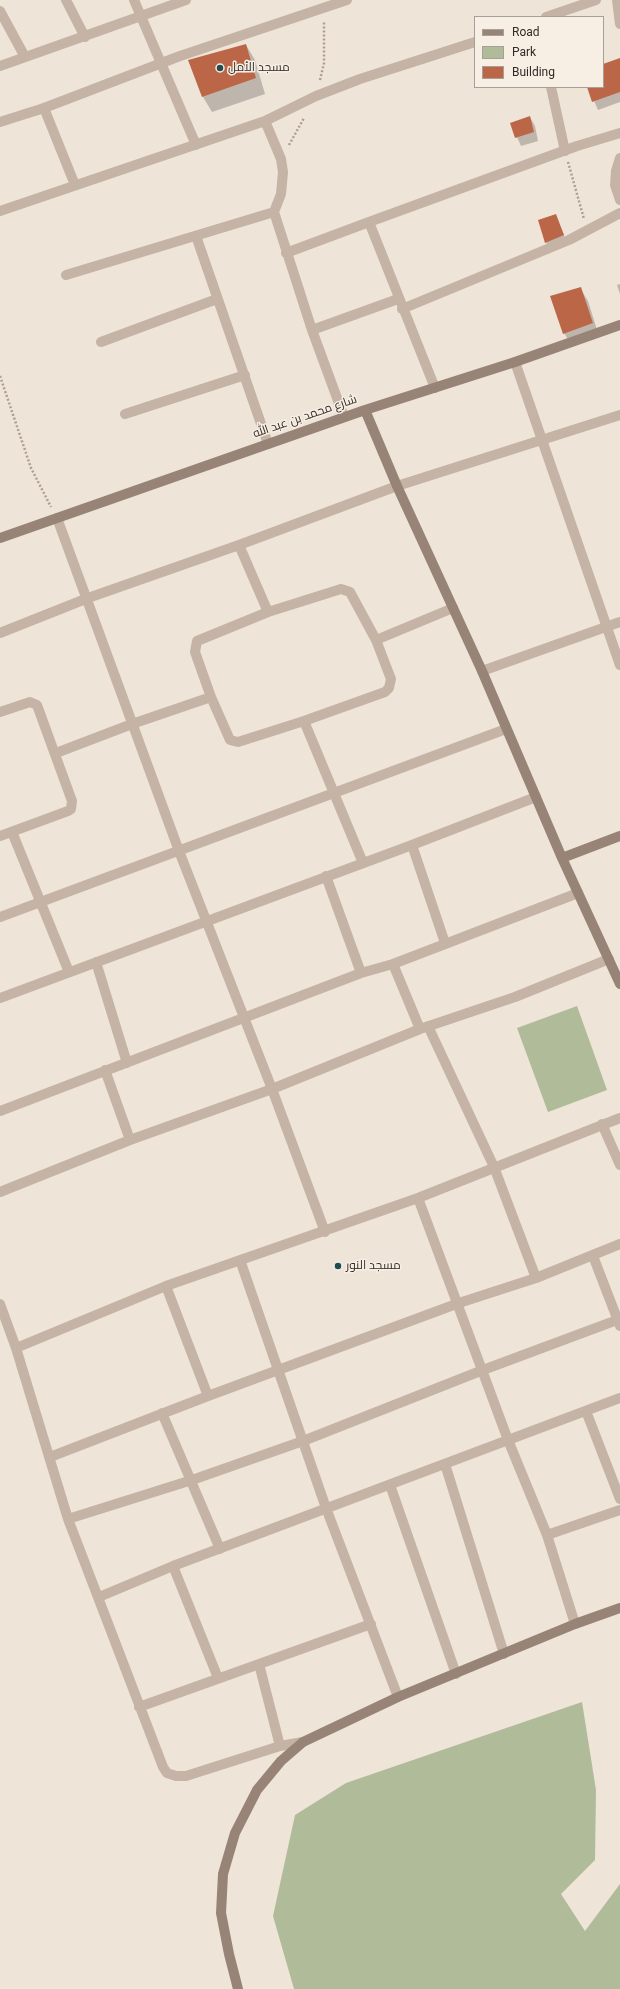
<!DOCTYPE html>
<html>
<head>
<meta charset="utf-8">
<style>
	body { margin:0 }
	#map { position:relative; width:620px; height:1989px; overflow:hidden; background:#eee4d8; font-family:Roboto,sans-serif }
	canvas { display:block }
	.legend { position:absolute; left:474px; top:16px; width:130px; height:72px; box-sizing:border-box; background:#f7eee4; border:1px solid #a8a098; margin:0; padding:5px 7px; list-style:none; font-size:12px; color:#322a26 }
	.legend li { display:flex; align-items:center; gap:8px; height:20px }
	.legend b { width:20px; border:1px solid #a8a098 }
</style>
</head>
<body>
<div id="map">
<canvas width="620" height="1989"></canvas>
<ul class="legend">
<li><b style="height:5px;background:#988477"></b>Road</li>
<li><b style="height:11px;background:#b0bc99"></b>Park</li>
<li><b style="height:11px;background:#bc6648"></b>Building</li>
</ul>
</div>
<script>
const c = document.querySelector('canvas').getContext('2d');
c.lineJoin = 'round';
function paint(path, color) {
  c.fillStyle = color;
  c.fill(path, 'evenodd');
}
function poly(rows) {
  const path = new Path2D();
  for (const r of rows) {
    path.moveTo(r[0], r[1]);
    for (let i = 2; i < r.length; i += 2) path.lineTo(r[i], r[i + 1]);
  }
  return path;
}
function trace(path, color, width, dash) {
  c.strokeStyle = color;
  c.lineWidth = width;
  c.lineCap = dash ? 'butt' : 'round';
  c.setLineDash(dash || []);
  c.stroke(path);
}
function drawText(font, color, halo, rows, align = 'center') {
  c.font = font + ' Roboto,Cairo,sans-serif';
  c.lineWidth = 3;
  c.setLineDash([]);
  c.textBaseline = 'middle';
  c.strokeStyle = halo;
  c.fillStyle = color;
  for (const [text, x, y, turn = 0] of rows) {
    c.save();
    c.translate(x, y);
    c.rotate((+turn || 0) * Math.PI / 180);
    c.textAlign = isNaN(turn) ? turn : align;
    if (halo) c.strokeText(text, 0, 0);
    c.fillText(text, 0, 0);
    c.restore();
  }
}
const green = poly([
	[577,1006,607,1090,548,1112,517,1028],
	[582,1702,596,1790,595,1860,561,1894,585,1931,620,1884,620,1989,294,1989,273,1916,295,1815,346,1783]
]);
const shadow = poly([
	[246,45,255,60,265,94,212,112,203,97],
	[620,61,620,102,598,110,588,87,603,87,603,65],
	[530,117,535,126,538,141,521,146,511,124],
	[555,215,568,244,551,251,546,242],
	[620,284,620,294,617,285],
	[580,288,588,301,599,336,572,346,564,333]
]);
const building = poly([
	[246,44,256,78,202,97,188,60],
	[620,58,620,92,592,102,587,87,603,87,603,64],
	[530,116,534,132,515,138,510,123],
	[556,214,564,235,545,243,538,220],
	[581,287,593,323,563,334,550,296]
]);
const path = poly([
	[320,80,324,63,324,22],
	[289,145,304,118],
	[568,162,584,219],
	[0,376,31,468,51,507]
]);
const street = poly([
	[66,0,85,37],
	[134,0,196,145],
	[617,0,620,24],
	[0,11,25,57],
	[546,17,596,0],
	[0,66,186,0],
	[551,87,565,151],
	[44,108,75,185],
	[0,122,44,108,180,56,347,0],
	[620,158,616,171,615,185,620,200],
	[0,211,265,121],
	[274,212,281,194,283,172,281,159,265,121,316,96,360,79,475,42],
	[369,222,577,146,620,133],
	[196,236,268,444],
	[286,253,369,222,435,388],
	[66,275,274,212,312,330,344,417],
	[402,309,569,240,620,213],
	[312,330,398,299],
	[101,342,217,299],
	[515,362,620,665],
	[125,414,245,375],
	[57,518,179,851,272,1089,325,1232],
	[239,545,268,612],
	[341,589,350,592,376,640,391,679,389,688,385,692,304,721,238,742,230,740,211,697,195,652,197,641,268,612,341,589],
	[0,633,88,598,239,545,397,486,620,415],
	[376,640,453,608],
	[482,671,620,622],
	[0,712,30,702,37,705,72,801,71,809,68,811,0,836],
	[304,721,363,863],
	[56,753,132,724,211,697],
	[12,832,69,972],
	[326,876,361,973],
	[0,917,506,729],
	[445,943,412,845,536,797],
	[96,962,127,1063],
	[393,964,420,1029],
	[0,998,412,845],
	[428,1026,494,1167,536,1278],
	[105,1070,130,1140],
	[0,1111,361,973,393,964,578,893],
	[602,1124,620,1165],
	[0,1192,130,1140,272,1089,420,1029,515,997,609,959],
	[418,1198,508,1440,547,1535,575,1624],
	[593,1256,620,1326],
	[240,1260,326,1508,398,1697],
	[166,1286,208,1396],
	[0,1304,16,1348,68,1519,163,1767,167,1773,176,1776,186,1776,280,1746,303,1742],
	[16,1348,166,1286,418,1198,620,1118],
	[586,1411,620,1499],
	[162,1413,220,1549],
	[50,1457,208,1396,459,1303,536,1278,620,1244],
	[445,1464,504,1654],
	[390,1485,456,1674],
	[68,1519,192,1480,303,1441,483,1370,620,1319],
	[547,1535,620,1510],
	[173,1566,218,1678],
	[99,1597,173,1566,620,1398],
	[259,1664,280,1746],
	[139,1707,371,1624]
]);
const secondary = poly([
	[365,410,397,486,482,671,562,858,620,984],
	[0,538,365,410,515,362,620,325],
	[562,858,620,836],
	[238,1989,229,1954,221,1913,223,1874,235,1833,257,1790,281,1761,303,1742,398,1697,575,1624,620,1608]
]);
const markers = [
	[220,68,4,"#1f4c50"],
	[338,1266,4,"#1f4c50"]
];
const poiNames = [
	["مسجد الأمل",228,68],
	["مسجد النور",346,1266]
];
const streetNames = [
	["شارع محمد بن عبد الله",305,417,-19]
];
paint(green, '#b0bc99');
paint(shadow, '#0003');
paint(building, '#bc6648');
trace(path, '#b19e90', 2.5, [2, 2]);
trace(street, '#c5b4a5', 10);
trace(secondary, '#988477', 10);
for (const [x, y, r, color] of markers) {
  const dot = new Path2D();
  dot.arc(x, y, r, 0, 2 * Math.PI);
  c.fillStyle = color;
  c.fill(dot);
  trace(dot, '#f7eee4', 1.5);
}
drawText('12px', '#322a26', '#f7eee4', poiNames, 'left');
drawText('12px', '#322a26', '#f7eee4', streetNames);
</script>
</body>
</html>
